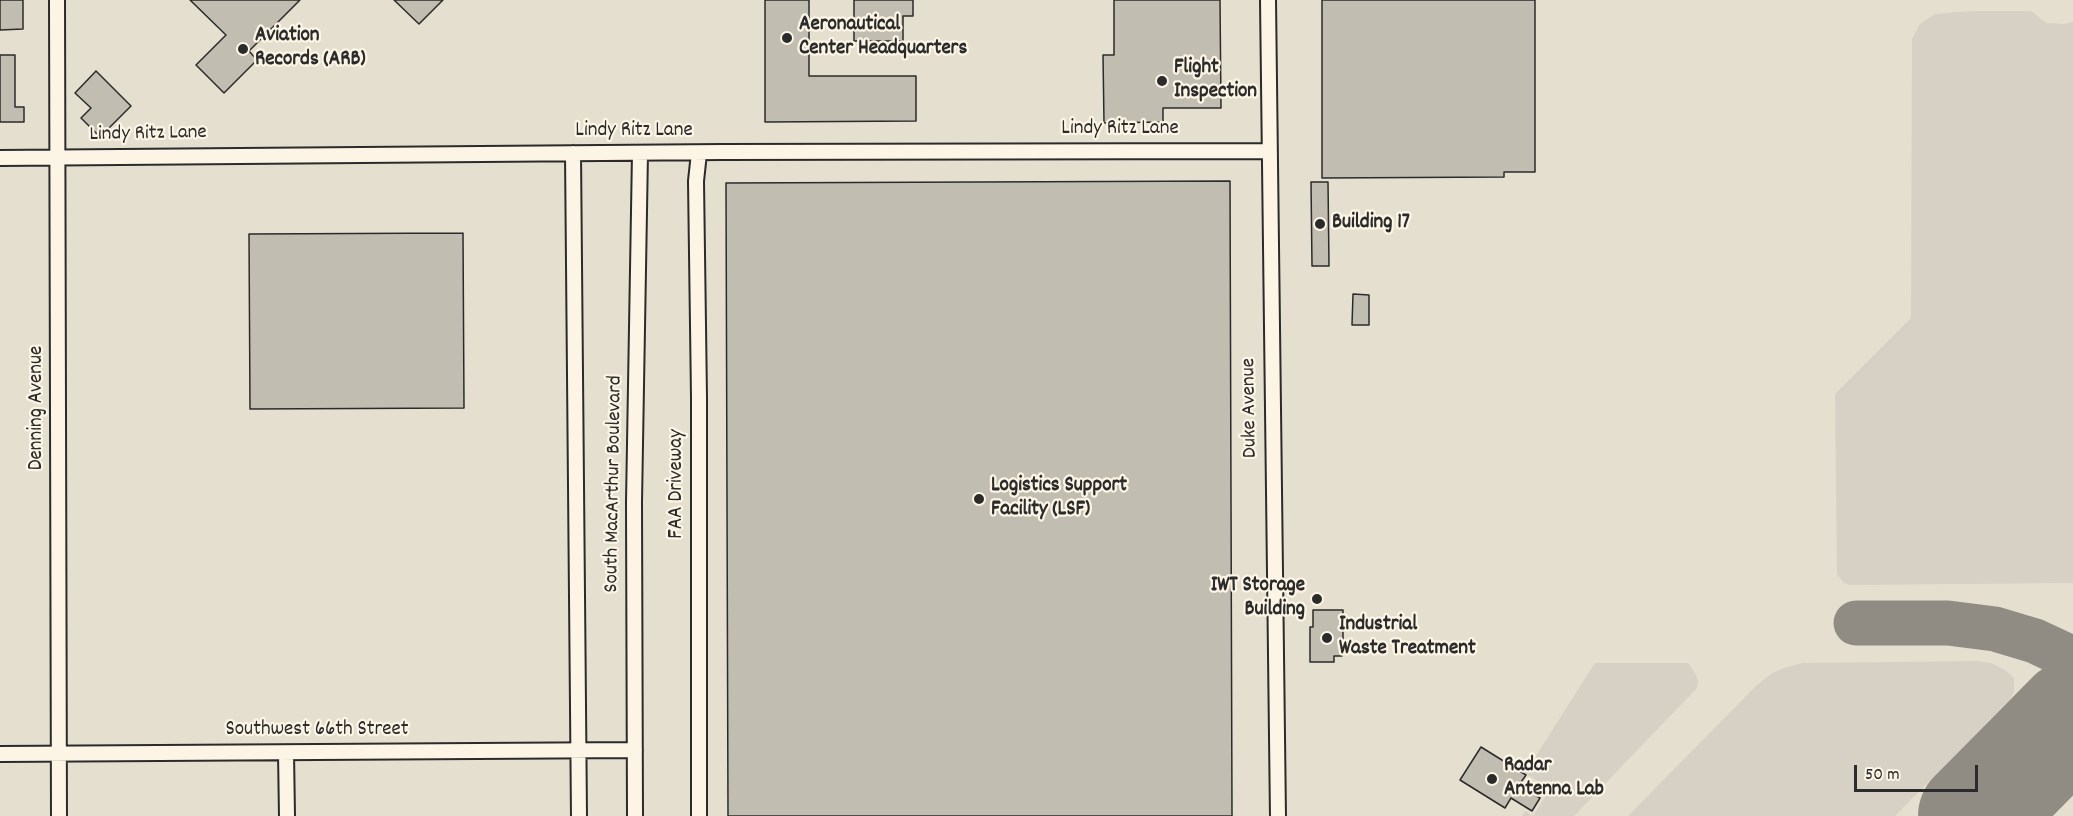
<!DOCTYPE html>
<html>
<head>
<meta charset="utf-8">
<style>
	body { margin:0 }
	#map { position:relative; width:2073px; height:816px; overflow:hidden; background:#f4edde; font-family:Dekko,sans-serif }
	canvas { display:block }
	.scale { position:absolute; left:1854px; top:765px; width:124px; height:27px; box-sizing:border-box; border:3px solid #2b2b2b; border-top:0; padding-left:8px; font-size:18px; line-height:21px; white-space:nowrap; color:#2b2b2b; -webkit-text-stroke:4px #fcf5e5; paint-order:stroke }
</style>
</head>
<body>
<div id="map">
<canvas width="2073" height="816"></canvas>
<div class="scale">50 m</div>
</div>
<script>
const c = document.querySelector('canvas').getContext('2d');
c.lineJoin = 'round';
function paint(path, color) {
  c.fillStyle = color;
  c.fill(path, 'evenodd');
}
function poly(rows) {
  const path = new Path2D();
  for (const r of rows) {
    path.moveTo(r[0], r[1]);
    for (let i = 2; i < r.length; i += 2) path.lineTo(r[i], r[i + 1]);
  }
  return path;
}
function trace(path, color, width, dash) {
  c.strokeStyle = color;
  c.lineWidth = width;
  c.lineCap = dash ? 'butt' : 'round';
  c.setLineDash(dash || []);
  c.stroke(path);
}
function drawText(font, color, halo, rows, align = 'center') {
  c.font = font + ' Dekko,sans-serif';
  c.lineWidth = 4.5;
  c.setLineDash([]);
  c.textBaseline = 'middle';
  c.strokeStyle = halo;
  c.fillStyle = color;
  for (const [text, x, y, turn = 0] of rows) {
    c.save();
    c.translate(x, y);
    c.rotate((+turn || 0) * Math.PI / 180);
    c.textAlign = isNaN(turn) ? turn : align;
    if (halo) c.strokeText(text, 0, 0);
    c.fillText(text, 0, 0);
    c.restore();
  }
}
const built = poly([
	[0,0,2073,0,2073,816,0,816]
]);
const green = poly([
	[1971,11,2031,11,2046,23,2064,24,2073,22,2073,583,1849,585,1844,583,1837,574,1835,394,1911,318,1912,39,1920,24,1935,14],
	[1977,661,1991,663,2005,670,2014,678,2014,693,2010,699,1895,816,1628,816,1757,685,1772,673,1784,668,1803,663],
	[1595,663,1688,663,1695,673,1698,681,1697,688,1574,816,1522,816,1525,811,1533,816,1550,789,1525,773]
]);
const taxiway = poly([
	[1856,623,1948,623,1995,629,2035,641,2073,659]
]);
const runway = poly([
	[1974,816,2073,716]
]);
const building = poly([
	[0,0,23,0,23,29,0,30,0,0],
	[190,0,300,0,249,51,257,60,224,93,196,65,226,35,190,0],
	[394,0,443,0,419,24,394,0],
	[765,0,809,0,809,76,916,76,916,121,765,122,765,0],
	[854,0,913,0,913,16,903,16,903,41,854,41,854,0],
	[1114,0,1220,0,1221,108,1163,108,1163,122,1104,123,1103,55,1114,55,1114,0],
	[1322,0,1535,0,1535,172,1504,172,1504,177,1322,178,1322,0],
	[0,55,15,55,15,107,24,107,24,122,0,122,0,55],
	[96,71,131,106,100,137,81,118,91,108,75,93,96,71],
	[1230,181,1232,816,728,816,726,183,1230,181],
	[1311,182,1328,182,1329,266,1312,266,1311,182],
	[463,233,464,408,250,409,249,234,463,233],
	[1353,294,1369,295,1369,325,1352,325,1353,294],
	[1313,610,1343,610,1343,650,1342,656,1334,656,1334,662,1310,662,1310,627,1313,627,1313,610],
	[1481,747,1526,775,1519,785,1540,798,1532,811,1511,798,1505,808,1460,780,1481,747]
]);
const minor = poly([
	[57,0,59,816],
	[1268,0,1278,816],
	[573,153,579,816],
	[699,153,696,181,699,398,699,816],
	[0,158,722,152,1268,151],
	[286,753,287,816],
	[0,754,635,750],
	[635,816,634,502,640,153]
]);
const markers = [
	[787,38,6,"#2b2b2b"],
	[243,49,6,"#2b2b2b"],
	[1162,81,6,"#2b2b2b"],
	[1320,224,6,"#2b2b2b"],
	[979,499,6,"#2b2b2b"],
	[1317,599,6,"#2b2b2b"],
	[1327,638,6,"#2b2b2b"],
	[1492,779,6,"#2b2b2b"]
];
const poiNames = [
	["Aeronautical",799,26],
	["Center Headquarters",799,50],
	["Aviation",255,37],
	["Records (ARB)",255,61],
	["Flight",1174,69],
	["Inspection",1174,93],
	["Building 17",1332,224],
	["Logistics Support",991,487],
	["Facility (LSF)",991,511],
	["IWT Storage",1305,587,"right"],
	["Building",1305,611,"right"],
	["Industrial",1339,626],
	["Waste Treatment",1339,650],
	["Radar",1504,767],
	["Antenna Lab",1504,791]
];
const streetNames = [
	["Lindy Ritz Lane",1120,130],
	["Lindy Ritz Lane",634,132],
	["Lindy Ritz Lane",148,135,-1],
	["Denning Avenue",38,408,-90],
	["Duke Avenue",1251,408,-91],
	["South MacArthur Boulevard",615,484,-89],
	["FAA Driveway",678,484,-90],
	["Southwest 66th Street",317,731]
];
paint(built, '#e5dfd0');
paint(green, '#d6d1c4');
trace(taxiway, '#908c84', 45);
trace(runway, '#908c84', 112);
paint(building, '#c2bdb1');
trace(building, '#2b2b2b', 1.5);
trace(minor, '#2b2b2b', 18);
trace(minor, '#fcf5e5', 14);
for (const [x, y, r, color] of markers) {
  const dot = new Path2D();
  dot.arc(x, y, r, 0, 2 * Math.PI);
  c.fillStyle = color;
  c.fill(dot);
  trace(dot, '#fcf5e5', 2);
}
drawText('bold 21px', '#2b2b2b', '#fcf5e5', poiNames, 'left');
drawText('21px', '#2b2b2b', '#fcf5e5', streetNames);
</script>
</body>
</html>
